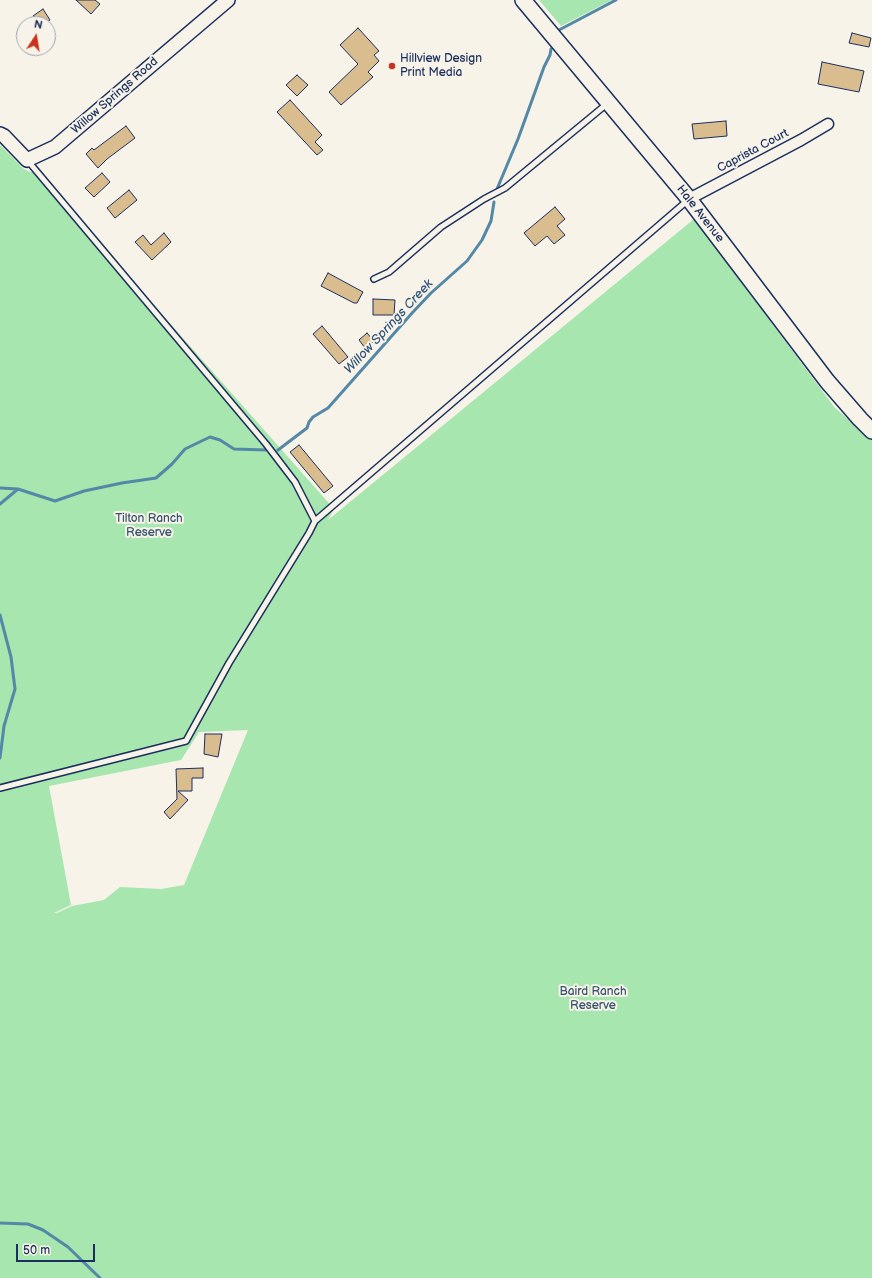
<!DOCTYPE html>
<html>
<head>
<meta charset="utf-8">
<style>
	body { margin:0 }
	#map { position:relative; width:872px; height:1278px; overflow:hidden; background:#f7f3e8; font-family:"Balsamiq Sans",sans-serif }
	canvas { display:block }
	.north { position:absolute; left:16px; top:16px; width:40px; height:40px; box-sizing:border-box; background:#f7f3e8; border:1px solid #9fa5b1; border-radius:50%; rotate:12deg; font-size:11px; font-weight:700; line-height:16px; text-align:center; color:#1b2f5e }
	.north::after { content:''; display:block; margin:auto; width:14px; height:18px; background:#c8321e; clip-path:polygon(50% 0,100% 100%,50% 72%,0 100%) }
	.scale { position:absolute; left:16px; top:1244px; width:79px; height:18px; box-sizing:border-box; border:2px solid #1b2f5e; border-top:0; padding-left:5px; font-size:12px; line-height:14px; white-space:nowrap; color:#1b2f5e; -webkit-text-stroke:3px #f7f3e8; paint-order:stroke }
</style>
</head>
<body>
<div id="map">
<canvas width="872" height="1278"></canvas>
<div class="north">N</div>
<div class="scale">50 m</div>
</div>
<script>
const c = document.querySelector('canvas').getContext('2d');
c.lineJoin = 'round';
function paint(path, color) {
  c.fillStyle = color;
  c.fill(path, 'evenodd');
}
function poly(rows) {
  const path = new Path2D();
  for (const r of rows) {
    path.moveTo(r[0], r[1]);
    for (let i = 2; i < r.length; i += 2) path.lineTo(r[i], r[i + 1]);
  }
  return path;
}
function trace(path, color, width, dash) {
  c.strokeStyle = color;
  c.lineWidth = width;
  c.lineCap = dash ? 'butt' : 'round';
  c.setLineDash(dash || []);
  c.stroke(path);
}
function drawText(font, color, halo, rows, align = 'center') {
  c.font = font + ' "Balsamiq Sans",sans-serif';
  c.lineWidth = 4;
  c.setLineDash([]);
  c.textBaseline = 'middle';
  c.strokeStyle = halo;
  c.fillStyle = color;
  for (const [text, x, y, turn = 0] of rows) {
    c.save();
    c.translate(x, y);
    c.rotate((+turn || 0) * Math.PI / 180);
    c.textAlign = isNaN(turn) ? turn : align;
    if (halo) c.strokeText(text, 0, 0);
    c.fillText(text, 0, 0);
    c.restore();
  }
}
const green = poly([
	[539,0,612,0,561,26],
	[0,145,24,169,30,172,36,172,334,509,328,520,694,219,835,408,872,439,872,1278,0,1278],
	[248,730,184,885,161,889,120,887,104,900,72,906,57,913,54,913,71,905,49,786,181,760,199,732]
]);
const stream = poly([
	[559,30,616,0],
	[497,189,518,139,544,67,550,55,551,49],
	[278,450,307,428,309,422,313,417,328,408,413,312,431,293,467,261,482,240,491,221,494,202],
	[0,488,18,489,55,501,84,491,122,483,156,478,172,464,185,449,210,437,220,440,234,449,266,450],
	[0,504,18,489],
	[0,615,11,657,15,689,4,726,0,758],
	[0,1223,28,1224,43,1230,68,1247,100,1278]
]);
const building = poly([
	[76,0,95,0,100,4,91,14,76,0],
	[43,9,50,20,44,24,38,24,33,16,43,9],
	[358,28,379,51,374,55,379,61,368,72,373,77,341,105,329,92,358,64,340,45,358,28],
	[852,33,871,38,869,47,849,43,852,33],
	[822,62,864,71,859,92,818,84,822,62],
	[297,75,308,85,297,96,286,85,297,75],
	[290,100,322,135,315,142,323,150,317,155,277,112,290,100],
	[726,121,727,136,694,139,692,124,726,121],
	[126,126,135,138,107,159,98,168,86,154,92,148,94,150,126,126],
	[102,173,110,182,94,197,85,188,102,173],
	[129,190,137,200,115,218,107,208,129,190],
	[555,207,565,219,557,226,565,235,554,244,547,236,535,246,524,233,555,207],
	[164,233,171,242,152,260,135,242,143,235,151,245,164,233],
	[328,273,363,292,357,303,354,303,321,286,328,273],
	[373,299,395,300,394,315,373,315,373,299],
	[322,326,348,357,339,364,313,334,322,326],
	[367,333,374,341,365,348,359,340,367,333],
	[299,445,333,486,324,493,290,452,299,445],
	[205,734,222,734,218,757,204,754,205,734],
	[203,768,203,778,192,778,192,791,178,791,188,800,170,819,164,812,177,799,176,769,203,768]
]);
const service = poly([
	[28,161,266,444,295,482,315,521],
	[374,279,389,272,441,227,484,199,505,188,608,103],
	[0,788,186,741,229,663,309,533,315,521,687,201]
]);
const minor = poly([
	[689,199,801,140,828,124]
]);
const tertiary = poly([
	[0,134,4,136,27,160,55,147,228,0]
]);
const secondary = poly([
	[523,0,689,199,827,381,860,419,872,431]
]);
const markers = [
	[392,66,4,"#c8321e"]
];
const poiNames = [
	["Hillview Design",400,59],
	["Print Media",400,73]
];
const streetNames = [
	["Willow Springs Road",115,96,-41],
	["Caprista Court",753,151,-28],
	["Hale Avenue",700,214,52]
];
const parkNames = [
	["Tilton Ranch",149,519],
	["Reserve",149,533],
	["Baird Ranch",593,992],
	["Reserve",593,1006]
];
const waterNames = [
	["Willow Springs Creek",389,327,-47]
];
paint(green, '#a7e6ae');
trace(stream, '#5389a7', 3);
paint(building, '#d9bd8e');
trace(building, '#1b2f5e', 1);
trace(service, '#1b2f5e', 8);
trace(minor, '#1b2f5e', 13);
trace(tertiary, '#1b2f5e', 16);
trace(secondary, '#1b2f5e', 18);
trace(service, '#f7f3e8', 5);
trace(minor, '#f7f3e8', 10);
trace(tertiary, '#f7f3e8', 13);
trace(secondary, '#f7f3e8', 15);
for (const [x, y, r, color] of markers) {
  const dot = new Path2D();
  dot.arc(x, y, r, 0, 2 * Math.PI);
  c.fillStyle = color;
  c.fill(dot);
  trace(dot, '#f7f3e8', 1.5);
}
drawText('12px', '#1b2f5e', '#f7f3e8', poiNames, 'left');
drawText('12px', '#1b2f5e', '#f7f3e8', streetNames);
drawText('12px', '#37546e', '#f7f3e8', parkNames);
drawText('italic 13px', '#32547c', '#f7f3e8', waterNames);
</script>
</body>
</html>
